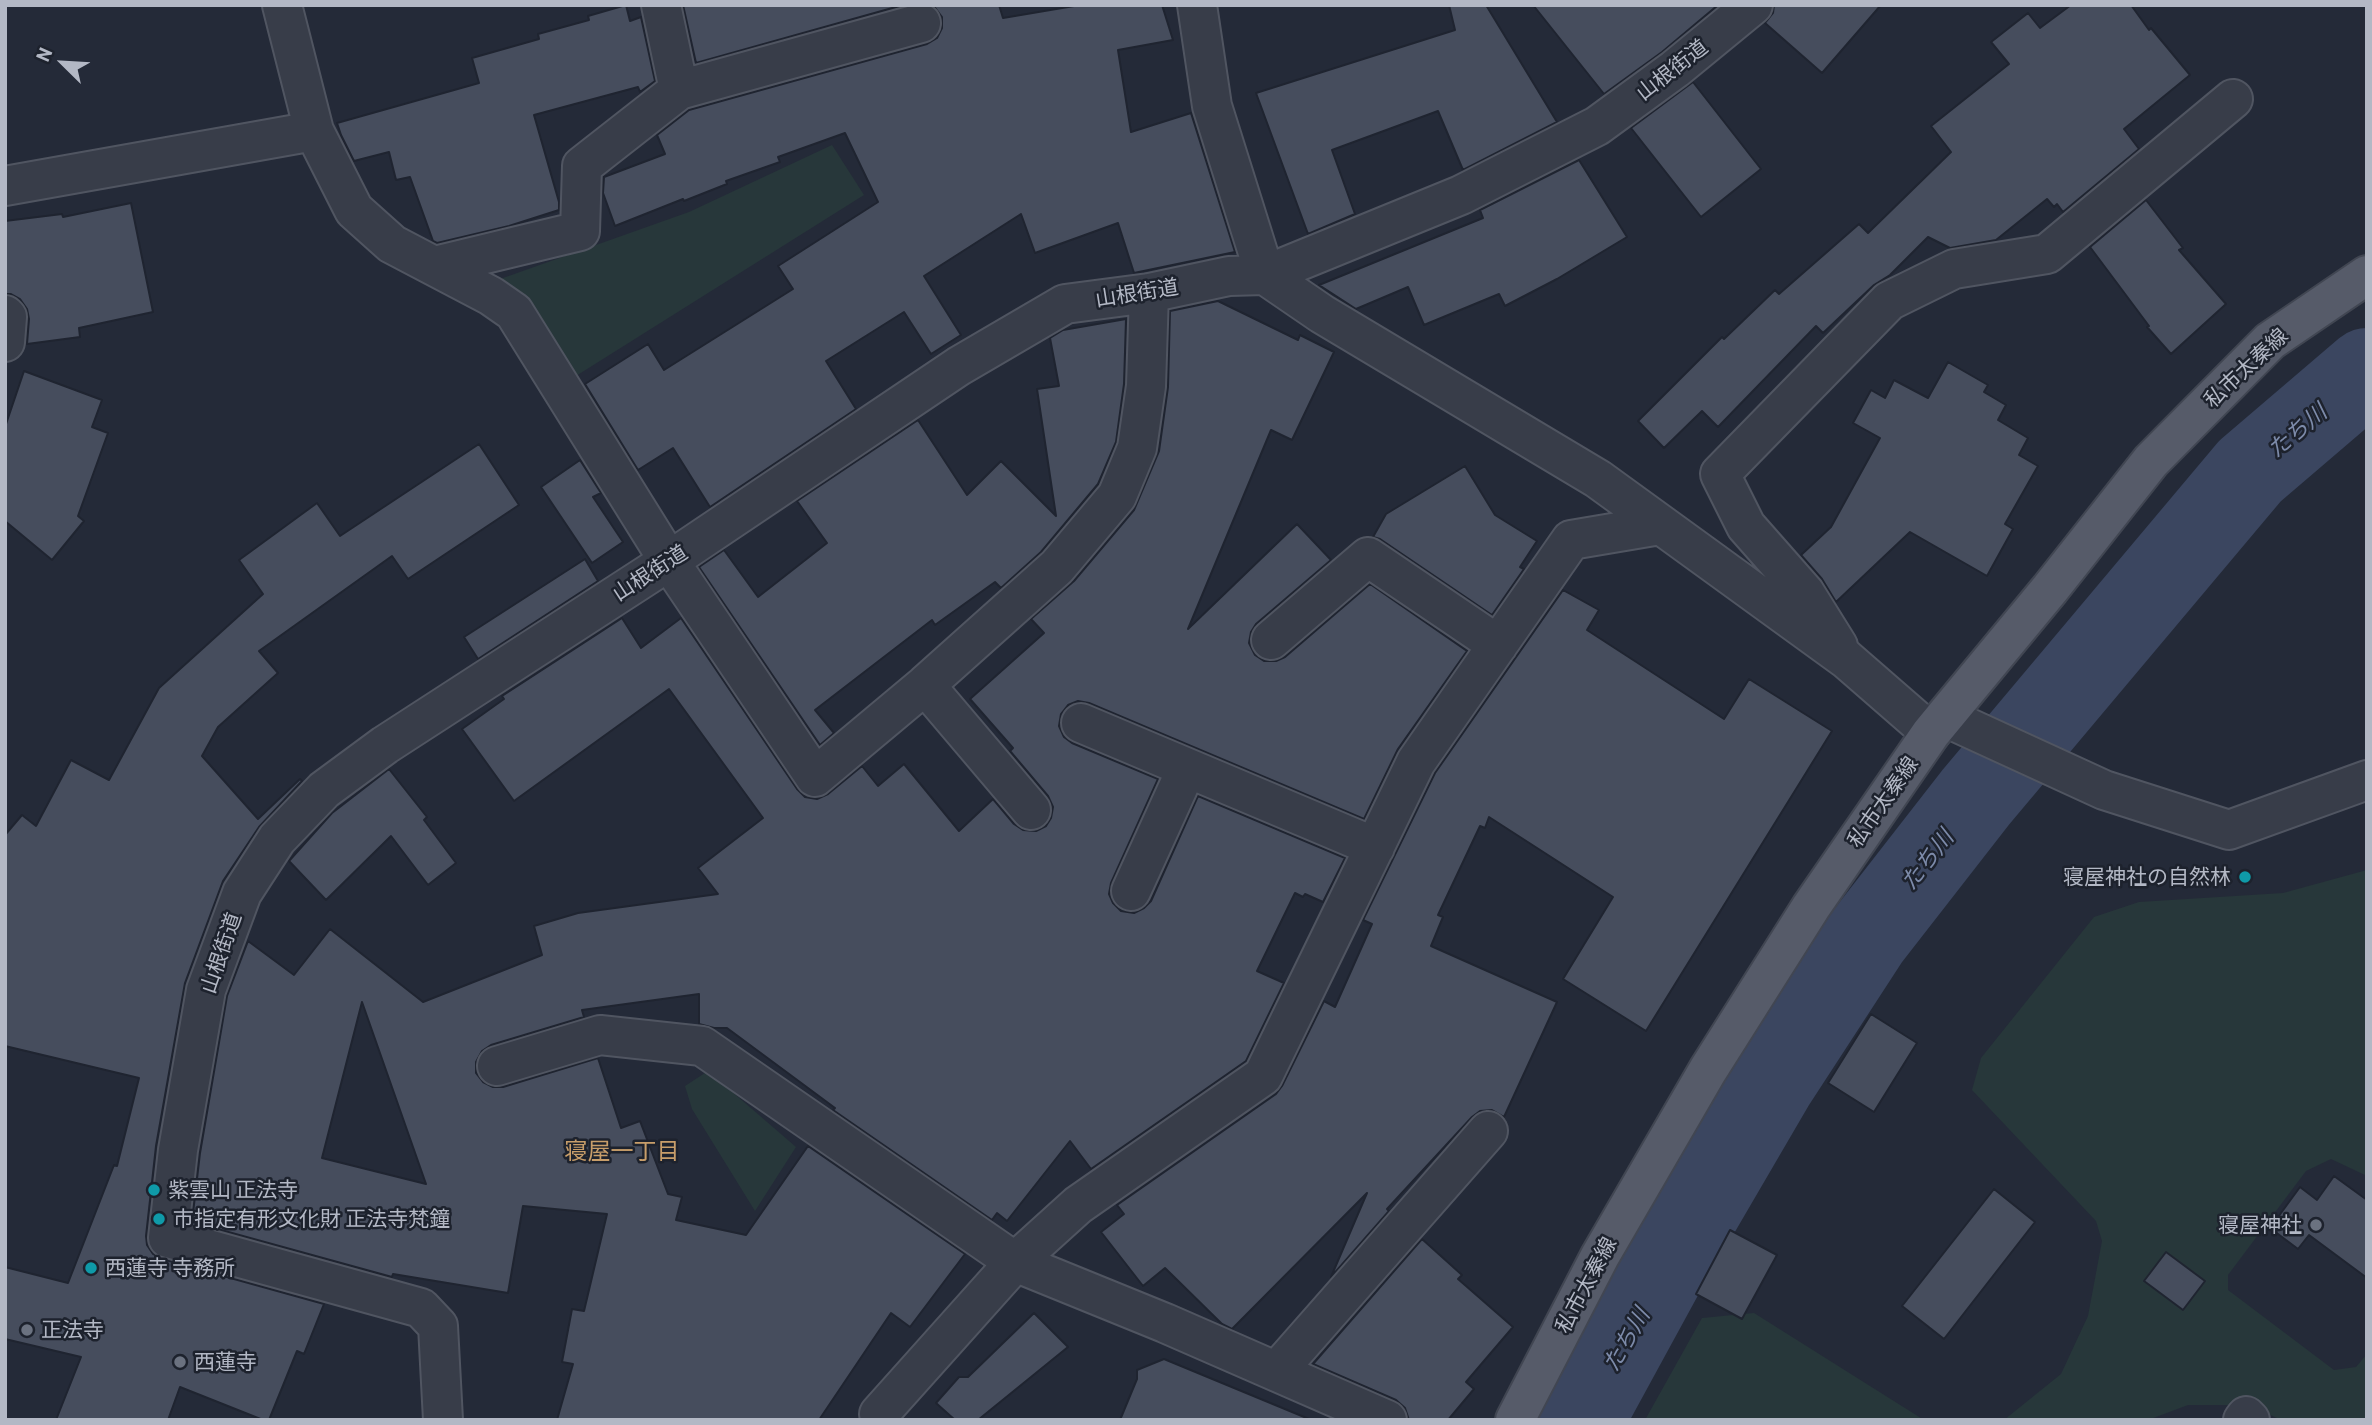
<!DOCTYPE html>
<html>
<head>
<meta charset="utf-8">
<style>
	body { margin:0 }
	#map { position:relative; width:2372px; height:1425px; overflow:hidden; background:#242a38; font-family:Barlow,sans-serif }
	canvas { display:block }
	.frame { position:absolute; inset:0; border:7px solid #b3b8c5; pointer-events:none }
	.north { position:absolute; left:28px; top:28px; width:70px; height:70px; -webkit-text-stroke:5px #1d222d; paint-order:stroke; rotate:294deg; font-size:19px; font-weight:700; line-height:28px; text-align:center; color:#b3b8c5 }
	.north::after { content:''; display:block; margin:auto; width:24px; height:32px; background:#b3b8c5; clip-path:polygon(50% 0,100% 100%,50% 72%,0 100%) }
</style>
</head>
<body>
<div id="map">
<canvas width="2372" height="1425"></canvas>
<div class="frame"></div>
<div class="north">N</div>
</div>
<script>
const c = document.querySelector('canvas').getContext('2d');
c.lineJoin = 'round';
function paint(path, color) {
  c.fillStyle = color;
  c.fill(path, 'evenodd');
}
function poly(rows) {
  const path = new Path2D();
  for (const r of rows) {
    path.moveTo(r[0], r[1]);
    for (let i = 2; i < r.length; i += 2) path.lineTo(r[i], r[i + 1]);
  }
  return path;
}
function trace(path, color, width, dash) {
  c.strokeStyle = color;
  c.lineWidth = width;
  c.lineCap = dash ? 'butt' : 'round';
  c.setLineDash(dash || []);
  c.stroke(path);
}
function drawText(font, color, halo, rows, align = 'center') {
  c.font = font + ' Barlow,"Noto Sans JP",sans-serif';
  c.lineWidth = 5;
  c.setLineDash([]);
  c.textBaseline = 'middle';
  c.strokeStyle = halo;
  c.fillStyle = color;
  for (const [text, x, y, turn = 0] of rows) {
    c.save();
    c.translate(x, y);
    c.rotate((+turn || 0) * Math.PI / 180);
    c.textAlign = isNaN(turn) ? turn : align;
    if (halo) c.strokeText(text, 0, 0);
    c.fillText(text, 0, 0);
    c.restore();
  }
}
const green = poly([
	[832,145,864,195,568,381,489,283,689,212],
	[2367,870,2367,1176,2331,1159,2306,1171,2228,1275,2228,1290,2334,1370,2356,1367,2367,1354,2367,1420,2281,1420,2250,1405,2188,1405,2148,1420,2004,1420,2061,1374,2088,1316,2102,1241,2096,1221,1972,1090,1981,1058,2094,917,2139,902,2283,893],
	[708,1071,796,1147,755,1211,692,1109,685,1086],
	[1754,1313,1924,1420,1645,1420,1702,1318]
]);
const river = poly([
	[1581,1420,1664,1268,1772,1083,1867,937,1976,797,2250,471,2367,371]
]);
const building = poly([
	[626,5,630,21,641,17,655,81,640,92,638,87,534,115,559,202,559,210,509,226,437,243,433,241,410,177,396,180,389,152,354,161,341,135,337,123,479,83,472,58,539,39,538,34,589,20,588,16,626,5],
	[683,5,903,5,696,63,683,5],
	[933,5,999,5,1003,18,1080,5,1162,5,1173,40,1118,50,1131,132,1191,113,1235,252,1134,273,1118,223,1035,253,1021,214,924,276,961,335,931,354,904,312,826,361,856,409,710,507,673,448,638,470,585,384,648,344,664,370,793,289,778,266,878,202,845,133,778,157,780,162,726,181,727,184,684,201,683,199,615,226,603,193,604,177,665,154,657,135,689,110,927,44,937,38,942,28,942,17,933,5],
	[1449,5,1486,5,1557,122,1463,170,1438,111,1332,150,1355,214,1308,234,1256,93,1455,30,1449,5],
	[1533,5,1718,5,1662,52,1604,94,1533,5],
	[1774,5,1881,5,1822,73,1765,23,1773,13,1774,5],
	[2071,5,2131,5,2149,30,2151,28,2190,75,2124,129,2139,149,2063,212,2057,204,2054,207,2047,199,1996,240,1950,248,1928,237,1890,275,1874,285,1823,333,1816,326,1718,427,1702,411,1664,448,1638,421,1722,337,1724,339,1775,290,1779,294,1859,224,1868,233,1951,152,1931,126,2009,64,1991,42,2028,13,2040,28,2071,5],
	[1693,82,1761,169,1701,217,1631,128,1693,82],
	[1579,160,1627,237,1557,279,1505,306,1499,294,1424,325,1408,287,1356,309,1319,285,1483,218,1480,210,1579,160],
	[2146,200,2183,248,2179,250,2226,304,2171,354,2147,327,2149,326,2090,247,2146,200],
	[131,203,153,312,79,328,80,337,27,344,29,319,27,309,20,299,11,294,5,294,5,221,62,214,63,217,131,203],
	[1218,301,1298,340,1300,335,1334,352,1292,440,1271,430,1188,629,1297,524,1331,560,1256,624,1251,632,1249,643,1255,655,1264,661,1276,661,1285,657,1370,584,1467,651,1398,749,1364,819,1089,703,1078,701,1068,705,1061,714,1059,726,1064,737,1072,743,1158,779,1111,883,1109,894,1113,903,1121,911,1134,913,1144,908,1151,901,1198,796,1345,858,1323,902,1305,894,1303,897,1295,893,1257,971,1284,983,1246,1061,1091,1169,1070,1141,1007,1221,997,1213,992,1220,833,1110,835,1108,727,1028,714,1028,699,1024,699,994,582,1010,584,1017,491,1045,482,1051,476,1062,476,1073,483,1082,493,1087,503,1087,598,1058,621,1128,640,1121,668,1194,682,1197,676,1220,746,1235,808,1146,965,1254,910,1327,891,1313,819,1420,557,1420,573,1364,562,1362,572,1309,584,1311,607,1214,523,1206,508,1293,393,1274,392,1277,192,1222,200,1153,227,996,248,941,294,975,330,929,423,1002,542,955,534,926,578,913,718,894,698,868,763,818,669,689,514,801,462,729,504,699,502,696,622,618,641,648,681,618,797,789,805,797,817,799,828,794,862,766,878,786,904,764,959,831,993,799,1014,824,1023,830,1036,831,1046,826,1051,818,1053,807,1048,796,1010,751,1013,748,970,699,1044,633,1031,619,1074,581,1134,510,1159,451,1168,387,1170,311,1218,301],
	[362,1002,426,1184,322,1158,362,1002],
	[1126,319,1124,384,1116,442,1098,484,1041,552,1001,588,995,582,935,625,932,620,815,710,834,733,820,745,699,567,724,550,758,597,827,543,797,501,918,420,967,495,1001,461,1056,516,1037,389,1059,386,1050,338,1063,330,1126,319],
	[1948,362,1988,385,1984,392,2006,405,1998,420,2028,438,2019,455,2038,466,2005,524,2013,529,1987,576,1910,532,1836,602,1822,579,1801,555,1831,527,1880,438,1853,423,1871,390,1885,398,1894,380,1928,398,1948,362],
	[24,371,102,400,92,427,108,433,78,516,84,521,52,560,5,521,5,427,24,371],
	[479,444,519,505,408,579,392,556,259,651,278,673,218,727,202,756,258,819,300,779,302,781,259,827,223,881,185,983,156,1146,146,1236,147,1245,153,1254,162,1259,324,1304,304,1354,297,1351,269,1420,263,1420,180,1387,168,1420,56,1420,81,1357,5,1339,5,1267,68,1283,114,1165,117,1166,139,1078,5,1046,5,835,22,815,36,826,71,760,109,780,159,688,263,594,239,560,317,503,340,536,479,444],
	[580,460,601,493,593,497,623,542,592,563,541,487,580,460],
	[1465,466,1495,515,1537,541,1520,567,1524,569,1492,615,1380,539,1373,537,1386,514,1465,466],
	[585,559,598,581,478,659,464,637,585,559],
	[1563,590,1599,610,1587,630,1724,719,1749,679,1832,731,1646,1031,1563,979,1613,897,1489,817,1485,828,1480,826,1438,915,1443,917,1431,946,1557,1002,1504,1117,1492,1110,1480,1111,1472,1117,1387,1209,1389,1211,1331,1277,1367,1193,1232,1329,1222,1324,1165,1268,1143,1286,1101,1232,1124,1214,1117,1205,1276,1094,1282,1086,1324,1001,1335,1007,1372,924,1363,920,1435,773,1563,590],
	[389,769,427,817,424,820,456,863,428,885,391,836,326,900,289,861,332,813,389,769],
	[1871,1014,1917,1043,1874,1112,1828,1083,1871,1014],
	[2334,1176,2367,1200,2367,1278,2309,1235,2298,1249,2270,1228,2300,1187,2317,1200,2334,1176],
	[1994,1189,2035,1222,1944,1339,1902,1306,1994,1189],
	[1730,1230,1777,1255,1742,1319,1696,1294,1730,1230],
	[1422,1239,1462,1275,1458,1279,1513,1327,1466,1382,1474,1389,1448,1420,1409,1420,1405,1408,1396,1400,1313,1364,1422,1239],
	[2166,1252,2205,1281,2183,1310,2144,1281,2166,1252],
	[1034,1313,1068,1347,978,1420,955,1420,936,1403,959,1377,968,1377,1034,1313],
	[1164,1359,1309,1419,1308,1420,1120,1420,1137,1379,1137,1370,1164,1359]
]);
const minor = poly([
	[282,5,314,131,354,210,392,244,491,296,514,312,669,561,815,777,925,685,1057,567,1117,496,1137,448,1146,386,1149,293],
	[661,5,679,90],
	[1197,5,1212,106,1265,275,1322,314,1598,479,1846,659,1931,733],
	[5,186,314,131],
	[435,266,580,231,582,166,679,90,921,23],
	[5,315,7,317,5,342],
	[1271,640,1368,557,1498,645],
	[1838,646,1805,593,1746,526,1720,474,1889,301,1954,269,2047,254,2233,99],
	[925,685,1031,810],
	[1945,717,2104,790,2229,830,2367,780],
	[1081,723,1375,847],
	[1131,891,1187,768],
	[497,1066,600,1035,702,1046,1015,1262,1165,1323,1387,1420],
	[1277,1371,1488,1131],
	[879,1414,1015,1262,1078,1205,1263,1076,1416,762,1571,540,1660,525],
	[443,1420,438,1326,421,1308,168,1238,178,1150,206,990,242,893,277,839,324,790,385,745,669,561,959,366,1065,304,1149,293,1229,276,1265,275,1461,195,1597,126,1675,69,1753,5],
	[2243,1420,2246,1416,2250,1420]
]);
const major = poly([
	[1515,1420,1600,1256,1708,1070,1811,907,1931,733,2050,589,2151,461,2270,341,2367,275]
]);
const markers = [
	[2245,877,7,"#0f9aa8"],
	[154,1190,7,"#0f9aa8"],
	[159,1219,7,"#0f9aa8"],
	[2316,1225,7,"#6b7280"],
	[91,1268,7,"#0f9aa8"],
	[27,1330,7,"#6b7280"],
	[180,1362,7,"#6b7280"]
];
const streetNames = [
	["山根街道",1672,70,-38],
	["山根街道",1137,293,-9],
	["私市太秦線",2246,368,-43],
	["山根街道",650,573,-33],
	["私市太秦線",1883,802,-55],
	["山根街道",221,953,-71],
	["私市太秦線",1586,1285,-62]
];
const poiNames = [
	["寝屋神社の自然林",2231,877,"right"],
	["紫雲山 正法寺",168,1190],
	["市指定有形文化財 正法寺梵鐘",173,1219],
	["寝屋神社",2302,1225,"right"],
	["西蓮寺 寺務所",105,1268],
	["正法寺",41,1330],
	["西蓮寺",194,1362]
];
const waterNames = [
	["たち川",2297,431,-40],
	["たち川",1927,860,-52],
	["たち川",1626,1340,-60]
];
const neighbourhoodNames = [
	["寝屋一丁目",622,1151]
];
paint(green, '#27373a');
trace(river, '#3b4660', 86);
paint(building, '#464d5d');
trace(building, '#1f2430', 2);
trace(minor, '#505561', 42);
trace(major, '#414652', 42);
trace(minor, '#383d49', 38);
trace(major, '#565b69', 38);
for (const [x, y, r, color] of markers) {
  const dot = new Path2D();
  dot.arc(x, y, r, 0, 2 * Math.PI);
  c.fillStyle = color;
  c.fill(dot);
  trace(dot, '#1d222d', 2.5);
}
drawText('21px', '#b3b8c5', '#1d222d', streetNames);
drawText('21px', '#b3b8c5', '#1d222d', poiNames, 'left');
drawText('italic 23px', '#7d8baa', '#1d222d', waterNames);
drawText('23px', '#c89e6a', '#1d222d', neighbourhoodNames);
</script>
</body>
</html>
